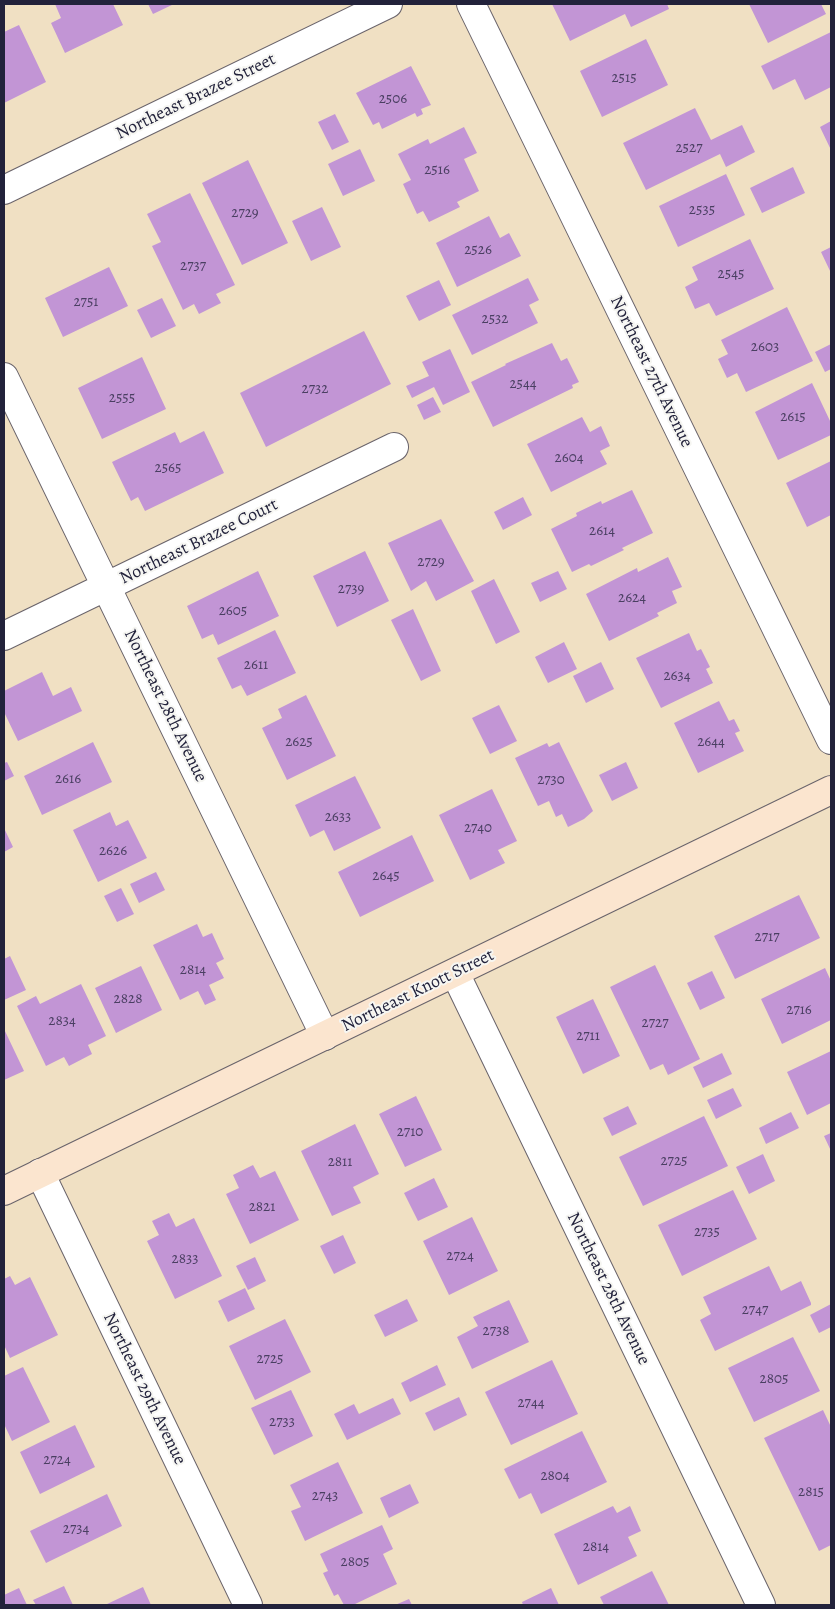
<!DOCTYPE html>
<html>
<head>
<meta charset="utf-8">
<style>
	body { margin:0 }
	#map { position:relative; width:835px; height:1609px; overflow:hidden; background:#f0e0c3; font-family:Alegreya,serif }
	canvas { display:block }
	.frame { position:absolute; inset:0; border:5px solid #22223b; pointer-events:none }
</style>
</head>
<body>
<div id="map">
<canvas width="835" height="1609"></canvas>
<div class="frame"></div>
</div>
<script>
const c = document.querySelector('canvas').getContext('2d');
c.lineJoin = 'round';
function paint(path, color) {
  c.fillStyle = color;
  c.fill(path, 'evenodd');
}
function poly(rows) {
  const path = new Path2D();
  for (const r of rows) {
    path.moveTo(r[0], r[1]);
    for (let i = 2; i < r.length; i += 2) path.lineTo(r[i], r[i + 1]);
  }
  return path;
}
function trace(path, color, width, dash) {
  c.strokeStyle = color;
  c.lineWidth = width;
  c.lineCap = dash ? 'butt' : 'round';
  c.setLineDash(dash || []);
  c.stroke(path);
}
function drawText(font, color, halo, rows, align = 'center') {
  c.font = font + ' Alegreya,serif';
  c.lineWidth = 4;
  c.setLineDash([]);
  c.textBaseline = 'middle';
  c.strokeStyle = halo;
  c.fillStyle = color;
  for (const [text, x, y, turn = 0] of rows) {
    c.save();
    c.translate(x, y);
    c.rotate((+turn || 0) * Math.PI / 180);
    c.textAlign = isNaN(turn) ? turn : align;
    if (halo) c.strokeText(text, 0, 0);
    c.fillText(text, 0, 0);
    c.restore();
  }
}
const building = poly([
	[55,4,113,4,123,25,65,53,51,23,61,18],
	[148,4,174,4,153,14],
	[552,4,667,4,669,9,631,27,625,14,570,41],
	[749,4,821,4,826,14,768,43],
	[19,25,46,82,4,103,4,32],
	[831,32,831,87,805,100,795,79,773,90,761,66],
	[646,39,668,85,602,117,580,71],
	[411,66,431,105,421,109,423,114,417,117,415,113,382,129,379,122,373,125,356,93],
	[695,108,711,140,742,125,755,152,726,167,720,154,646,190,623,143],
	[335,114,349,142,332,150,318,122],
	[831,121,831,150,820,127],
	[464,127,477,153,464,159,479,191,457,202,460,207,429,222,423,211,417,214,403,184,411,180,398,154,428,139,430,144],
	[360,149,375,181,343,196,328,164],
	[248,160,288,243,242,265,202,183],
	[793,167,805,193,762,213,750,188],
	[726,174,745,215,678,247,659,206],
	[190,193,235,285,216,294,221,303,199,314,194,304,183,310,152,246,161,242,147,214],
	[322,207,341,247,311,261,292,221],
	[489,216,500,238,509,233,521,256,457,287,436,243],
	[750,239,774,289,716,316,709,303,695,309,685,287,698,280,692,267],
	[831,247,831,273,821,252],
	[109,267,128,306,63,337,45,298],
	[528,278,539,300,529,305,538,323,472,355,452,315],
	[439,280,451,305,419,321,406,296],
	[162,298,176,326,151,338,137,310],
	[787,307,813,361,746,392,737,373,727,378,718,359,728,354,721,340],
	[364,331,391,384,266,447,240,393],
	[552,343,561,361,567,358,579,382,572,385,573,388,493,427,471,382,506,365,505,364],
	[831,344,831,369,825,372,815,352],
	[450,349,470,392,443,405,434,387,412,398,406,386,429,376,422,362],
	[142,357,166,409,102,439,78,388],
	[812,383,831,423,831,435,778,460,755,412],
	[433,397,441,412,424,420,417,405],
	[582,417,590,432,601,426,610,446,600,451,607,464,551,492,527,444],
	[204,431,224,473,145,511,138,497,131,501,112,462,175,432,180,443],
	[831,461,831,515,807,527,786,483],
	[632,490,653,533,622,548,624,550,591,566,589,564,572,572,551,529,577,516,576,513,601,501,602,504],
	[523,497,532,515,503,530,494,512],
	[441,519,474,581,436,601,426,581,411,591,388,543],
	[365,551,389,601,337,627,313,576],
	[668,557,682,587,672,591,677,603,657,613,659,616,609,641,586,594,637,568,638,572],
	[258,571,279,616,218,645,213,634,202,639,187,606],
	[558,571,567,589,540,602,531,583],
	[494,579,520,632,496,644,471,591],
	[413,609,441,671,421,681,391,620],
	[275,630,296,673,247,696,241,685,232,689,217,658],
	[689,633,697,651,701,649,710,667,706,669,713,683,661,708,636,658],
	[564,642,577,669,548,683,535,657],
	[601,662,614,689,586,703,573,676],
	[42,672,53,696,71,687,82,711,18,741,4,712,4,691],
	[306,695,336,756,287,780,262,728,282,718,278,709],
	[719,701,729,721,734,719,740,731,735,733,744,751,698,773,674,723],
	[499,705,517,741,490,754,472,718],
	[93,742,112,782,42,815,24,776],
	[559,742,593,811,584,819,568,827,562,814,556,817,549,801,538,806,515,758,547,743,549,747],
	[7,762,14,776,4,781,4,763],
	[626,762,638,788,612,801,599,775],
	[355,776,381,828,334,851,324,830,310,837,295,805],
	[492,789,517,841,498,850,505,863,470,880,439,815],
	[110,812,116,826,128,820,147,858,98,882,73,830],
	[4,828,13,847,4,852],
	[412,835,434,881,360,917,338,872],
	[156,872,165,890,139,903,130,884],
	[121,888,134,914,117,922,104,896],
	[799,895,820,938,735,979,714,936],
	[197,924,203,937,212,933,224,959,216,963,224,978,209,985,216,1000,205,1005,198,991,180,1000,153,945],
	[10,956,26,990,4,1000,4,959],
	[655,965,700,1059,668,1075,663,1064,650,1070,610,987],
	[141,966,162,1010,116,1033,95,988],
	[825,968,831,981,831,1020,782,1044,761,999],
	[712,971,725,998,700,1010,687,983],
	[81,984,106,1036,88,1045,92,1054,69,1066,64,1057,46,1066,17,1006,36,996,40,1004],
	[593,999,620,1056,583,1074,556,1017],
	[4,1029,24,1071,4,1080],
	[831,1051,831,1103,807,1115,787,1072],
	[722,1053,732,1074,703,1088,693,1067],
	[733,1088,742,1106,716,1119,707,1100],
	[416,1096,442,1150,405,1167,379,1114],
	[628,1106,637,1124,612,1136,603,1118],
	[791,1112,799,1128,766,1144,759,1128],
	[704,1116,728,1166,643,1206,619,1157],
	[355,1124,379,1174,353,1187,361,1203,332,1216,301,1151],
	[831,1133,831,1151,824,1136],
	[763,1154,775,1181,749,1194,736,1167],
	[253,1165,260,1178,275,1171,299,1220,250,1244,226,1194,239,1188,233,1175],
	[434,1178,448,1207,418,1221,404,1193],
	[733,1190,757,1239,682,1276,658,1225],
	[169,1213,176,1227,194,1218,222,1276,175,1299,147,1241,159,1235,152,1221],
	[472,1217,498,1271,449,1295,423,1241],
	[343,1235,356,1263,334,1274,320,1246],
	[255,1257,266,1281,248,1290,236,1266],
	[769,1266,781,1291,801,1281,811,1303,811,1305,715,1351,700,1320,711,1314,703,1297],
	[10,1276,15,1285,30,1277,58,1335,10,1358,4,1345,4,1279],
	[245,1288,255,1309,228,1322,218,1301],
	[407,1299,418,1321,385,1337,374,1315],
	[509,1300,529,1342,472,1369,457,1337,478,1326,473,1317],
	[831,1304,831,1327,819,1333,810,1315],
	[285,1319,311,1372,255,1400,229,1346],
	[793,1337,820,1391,754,1422,728,1368],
	[552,1360,578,1414,511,1445,485,1392],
	[437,1365,446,1385,410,1402,401,1383],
	[23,1367,50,1422,12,1441,4,1424,4,1376],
	[291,1390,313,1436,274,1455,251,1408],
	[459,1397,467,1415,434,1431,425,1413],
	[393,1398,401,1414,347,1440,334,1414,354,1404,359,1414],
	[823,1410,831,1427,831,1545,819,1551,764,1438],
	[75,1425,95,1467,40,1494,20,1452],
	[582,1431,607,1482,541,1514,531,1493,519,1499,504,1469],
	[338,1462,363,1513,305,1541,291,1511,301,1507,290,1485],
	[410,1484,419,1503,389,1518,380,1498],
	[107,1494,122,1526,46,1563,30,1531],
	[613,1506,617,1513,630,1506,641,1531,628,1537,637,1556,578,1585,554,1534],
	[382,1525,393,1549,383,1554,397,1584,353,1605,344,1605,338,1594,334,1596,323,1573,328,1571,320,1554],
	[652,1571,669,1605,604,1605,600,1597],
	[64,1586,73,1605,36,1605,33,1600],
	[143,1587,151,1605,105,1605],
	[19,1588,27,1605,4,1605,4,1595],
	[551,1588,559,1605,523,1605,522,1602],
	[409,1599,412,1605,395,1605]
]);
const street = poly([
	[471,4,831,740],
	[4,190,388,4],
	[4,377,325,1036],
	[4,636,394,447],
	[455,973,761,1605],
	[40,1173,248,1605]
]);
const secondary = poly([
	[4,1191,831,790]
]);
const numberNames = [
	["2515",624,78],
	["2506",393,99],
	["2527",689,148],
	["2516",437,170],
	["2535",702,210],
	["2729",245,213],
	["2526",478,250],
	["2737",193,266],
	["2545",731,274],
	["2751",86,302],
	["2532",495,319],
	["2603",765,347],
	["2544",523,384],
	["2732",315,389],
	["2555",122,398],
	["2615",793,417],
	["2604",569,458],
	["2565",168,468],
	["2614",602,531],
	["2729",431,562],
	["2739",351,589],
	["2624",632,598],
	["2605",233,611],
	["2611",256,665],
	["2634",677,676],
	["2625",299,742],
	["2644",711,742],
	["2616",68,779],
	["2730",551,780],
	["2633",338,817],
	["2740",478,828],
	["2626",113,851],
	["2645",386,876],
	["2717",767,937],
	["2814",193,970],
	["2828",128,999],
	["2716",799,1010],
	["2834",62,1021],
	["2727",655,1023],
	["2711",588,1036],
	["2710",410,1132],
	["2725",674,1161],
	["2811",340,1162],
	["2821",262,1207],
	["2735",707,1232],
	["2724",460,1256],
	["2833",185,1259],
	["2747",755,1310],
	["2738",496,1331],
	["2725",270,1359],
	["2805",774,1379],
	["2744",531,1403],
	["2733",282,1422],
	["2724",57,1460],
	["2804",555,1476],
	["2815",811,1492],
	["2743",325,1496],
	["2734",76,1529],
	["2814",596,1547],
	["2805",355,1562]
];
const streetNames = [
	["Northeast Brazee Street",196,97,-26],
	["Northeast 27th Avenue",651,372,64],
	["Northeast Brazee Court",199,542,-26],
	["Northeast 28th Avenue",165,706,64],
	["Northeast Knott Street",418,991,-26],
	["Northeast 28th Avenue",608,1289,64],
	["Northeast 29th Avenue",144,1389,64]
];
paint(building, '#c295d5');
trace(street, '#6a646b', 30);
trace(secondary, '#6a646b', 30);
trace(street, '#fff', 28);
trace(secondary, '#fbe5cf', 28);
drawText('15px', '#4a3f62', null, numberNames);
drawText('18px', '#22223b', '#f6f6f2', streetNames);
</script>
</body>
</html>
